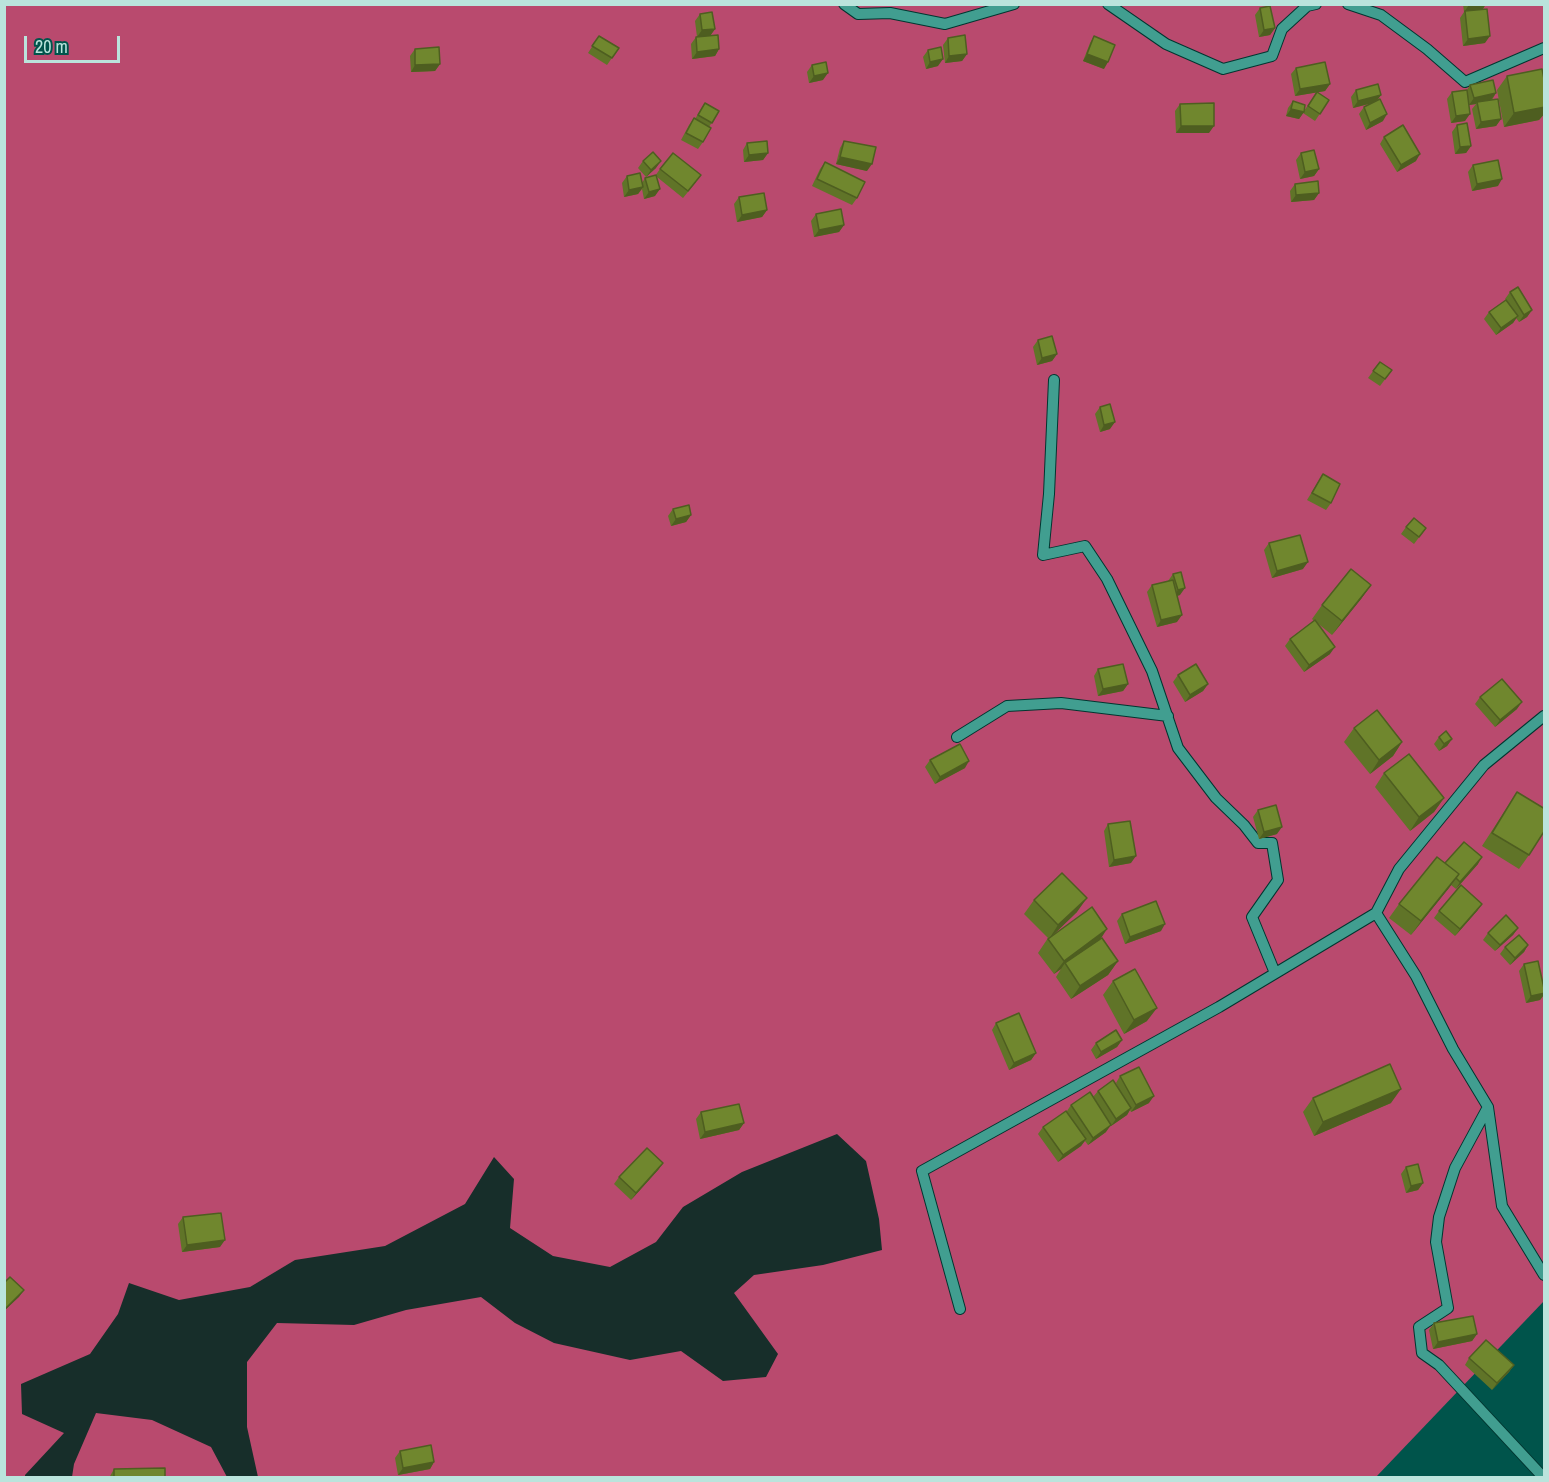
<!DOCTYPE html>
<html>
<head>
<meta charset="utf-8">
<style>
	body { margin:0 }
	#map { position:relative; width:1549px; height:1482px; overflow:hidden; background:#00544b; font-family:"Archivo Narrow",sans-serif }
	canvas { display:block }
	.frame { position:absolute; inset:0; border:6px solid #bae4dc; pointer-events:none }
	.scale { position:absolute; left:24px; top:36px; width:96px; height:27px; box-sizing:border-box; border:3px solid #bae4dc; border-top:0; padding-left:8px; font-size:18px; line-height:21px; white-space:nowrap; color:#bae4dc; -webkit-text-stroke:4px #00544b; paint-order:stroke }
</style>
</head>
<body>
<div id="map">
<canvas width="1549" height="1482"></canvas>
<div class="frame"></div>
<div class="scale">20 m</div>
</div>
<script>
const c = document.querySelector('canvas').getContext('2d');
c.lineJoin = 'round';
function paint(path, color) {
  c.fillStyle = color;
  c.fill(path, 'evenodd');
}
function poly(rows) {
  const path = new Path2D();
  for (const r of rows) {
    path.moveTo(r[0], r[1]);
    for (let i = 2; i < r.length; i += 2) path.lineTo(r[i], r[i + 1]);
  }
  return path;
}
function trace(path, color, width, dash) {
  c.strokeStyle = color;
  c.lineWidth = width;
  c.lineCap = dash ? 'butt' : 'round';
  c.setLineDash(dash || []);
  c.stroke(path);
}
const forest = poly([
	[5,5,1544,5,1544,1301,1376,1477,5,1478]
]);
const water = poly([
	[837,1134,866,1161,879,1219,882,1250,823,1265,754,1275,734,1293,778,1354,766,1377,723,1381,681,1351,630,1360,554,1343,515,1323,481,1297,406,1310,354,1325,277,1323,247,1362,247,1427,258,1477,227,1477,211,1447,152,1420,96,1413,74,1464,72,1477,25,1477,25,1475,64,1433,22,1414,21,1384,90,1354,118,1314,129,1283,179,1300,250,1287,295,1260,385,1246,465,1204,494,1157,514,1179,510,1228,553,1256,610,1267,656,1242,683,1207,742,1172]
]);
const minor = poly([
	[844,4,858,14,890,13,945,24,1014,4],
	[1108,4,1166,44,1223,69,1272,56,1282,29,1307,6,1316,4],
	[1348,4,1381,15,1427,49,1465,82,1544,48],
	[1054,380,1049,494,1043,555,1085,546,1107,579,1152,671,1178,748,1216,798,1244,825,1258,843,1272,843,1278,880,1252,917,1275,973],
	[1544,716,1484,765,1399,869,1376,913,1416,976,1453,1049,1488,1107,1502,1206,1544,1275],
	[957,737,1007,706,1061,703,1168,716],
	[1488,1107,1455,1168,1439,1217,1436,1242,1448,1308,1419,1327,1422,1353,1439,1365,1544,1478],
	[960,1309,922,1171,1219,1007,1376,913]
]);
const wall = poly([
	[1463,4,1486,4,1483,9,1485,43,1463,46,1460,18,1464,12],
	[1260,8,1275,28,1270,35,1259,37,1255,15],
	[700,14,715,29,710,36,719,49,715,56,692,59,691,44,696,37,697,37,695,21],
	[599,36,619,48,607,65,588,53],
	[1094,36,1104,69,1083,61,1090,43],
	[948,38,967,54,962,61,945,63,943,45],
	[415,49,440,64,435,71,411,72,410,56],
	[928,50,938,66,926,69,923,57],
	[812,65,823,80,809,83,807,72],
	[1296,68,1330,84,1325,91,1295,96,1291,74],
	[1507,76,1545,84,1545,113,1539,120,1504,127,1497,90],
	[1470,85,1496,93,1492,100,1501,119,1496,126,1476,129,1472,109,1476,104,1469,105,1465,121,1451,123,1447,99,1452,92,1467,90],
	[1356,90,1381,95,1376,101,1383,121,1366,130,1359,114,1364,107,1373,103,1353,108,1351,97],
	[1317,92,1329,100,1315,121,1303,113,1299,119,1286,116,1288,108,1293,101,1304,111],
	[705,103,719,111,709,127,703,142,698,149,681,140,689,125,694,118,695,119],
	[1180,104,1209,133,1176,133,1175,111],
	[1457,125,1471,146,1466,153,1455,154,1452,132],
	[1384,137,1416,161,1397,172,1380,144],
	[844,141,867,171,836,164,840,148],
	[747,143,768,153,763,160,744,162,743,150],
	[1301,153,1319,169,1314,176,1300,179,1296,160],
	[643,161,656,168,646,177,638,168],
	[825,162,857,198,852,205,812,186,820,169],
	[1473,165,1498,186,1472,191,1468,172],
	[660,169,696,182,683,198,657,177,655,196,644,199,642,189,638,194,624,197,622,183,627,176,642,183,645,178,655,176],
	[1295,184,1319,193,1314,200,1291,202,1290,191],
	[739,197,767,210,762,217,737,222,734,204],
	[816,214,844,225,839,232,814,237,811,221],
	[1510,292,1532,310,1527,317,1519,322,1516,318,1513,323,1496,335,1484,319,1489,312,1506,300,1505,299],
	[1038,340,1057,354,1052,361,1037,365,1033,347],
	[1380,362,1392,370,1380,386,1368,378],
	[1100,407,1110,429,1100,432,1095,414],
	[1323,474,1331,503,1326,510,1307,500],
	[673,509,691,515,686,522,671,526,668,516],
	[1406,527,1426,528,1414,544,1401,534],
	[1269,543,1303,569,1272,578,1264,550],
	[1173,574,1180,595,1177,596,1177,622,1157,627,1147,592,1152,585,1168,581],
	[1371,585,1361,599,1332,635,1316,622,1330,654,1304,672,1285,646,1290,639,1314,621,1312,619,1322,605],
	[1098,669,1128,684,1123,691,1098,696,1094,676],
	[1178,675,1208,684,1203,691,1185,702,1173,682],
	[1480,697,1517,709,1495,727,1475,704],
	[1354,728,1402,742,1393,756,1370,774,1344,742],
	[1439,737,1452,739,1447,746,1439,751,1434,744],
	[930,760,965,768,935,784,925,767],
	[1384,773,1444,798,1434,812,1410,831,1375,787],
	[1517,792,1529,855,1519,869,1482,846],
	[1258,810,1277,834,1259,839,1253,817],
	[1108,824,1131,863,1109,867,1104,831],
	[1445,863,1478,864,1456,889,1451,885,1411,935,1389,918,1399,904],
	[1034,900,1077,912,1052,936,1100,940,1118,961,1108,975,1071,999,1056,977,1061,969,1054,974,1038,953,1048,938,1024,914],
	[1482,904,1477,911,1455,936,1434,918,1439,911],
	[1122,914,1161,931,1125,944,1117,921],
	[1518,928,1513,935,1495,951,1483,940,1488,933],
	[1528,945,1524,952,1510,965,1500,954,1505,947],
	[1524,964,1545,991,1545,994,1540,1000,1526,1003,1519,971],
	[1113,981,1147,1021,1124,1034,1103,995],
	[996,1023,1036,1053,1031,1060,1009,1070,992,1030],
	[1122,1040,1117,1047,1096,1059,1091,1050,1096,1043],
	[1120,1076,1149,1103,1131,1112,1130,1110,1127,1115,1111,1126,1106,1118,1106,1132,1088,1145,1085,1141,1081,1146,1058,1162,1038,1134,1043,1127,1067,1111,1071,1105,1093,1097,1098,1091,1119,1089,1116,1083],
	[1313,1098,1391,1103,1314,1136,1303,1112],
	[701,1112,744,1123,739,1130,700,1139,696,1119],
	[663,1163,658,1170,631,1200,614,1184,619,1177],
	[1406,1167,1423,1183,1418,1190,1406,1193,1401,1174],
	[183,1217,220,1247,182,1252,178,1224],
	[1434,1323,1477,1334,1472,1341,1433,1349,1429,1330],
	[1469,1358,1514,1365,1509,1372,1492,1390,1465,1365],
	[400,1451,434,1462,430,1469,398,1475,395,1458],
	[114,1469,165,1478,109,1478]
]);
const shadedWall = poly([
	[1474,4,1486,4,1482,10,1464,12,1469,5],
	[1275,28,1270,35,1259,37,1264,30],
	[715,29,710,36,697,37,702,30],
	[1490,36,1485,43,1463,46,1468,39],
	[719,49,715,56,692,59,697,52],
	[967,54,962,61,945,63,949,56],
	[1087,54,1108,62,1104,69,1083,61],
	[943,59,938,66,926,69,930,62],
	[440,64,435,71,411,72,415,65],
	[828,73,823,80,809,83,814,76],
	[1330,84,1325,91,1295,96,1300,89],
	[1496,93,1491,100,1477,102,1476,104,1469,105,1474,98],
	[1381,95,1376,102,1353,108,1358,101],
	[1545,107,1545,113,1539,120,1504,127,1514,113],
	[1291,109,1304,112,1299,119,1286,116],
	[1387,114,1383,121,1366,130,1370,123],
	[1470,114,1465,121,1451,123,1456,116],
	[1501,119,1496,126,1476,129,1481,122],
	[1181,126,1214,126,1209,133,1176,133],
	[1471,146,1466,153,1455,154,1460,147],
	[768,153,763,160,744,162,749,155],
	[1420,154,1416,161,1397,172,1401,165],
	[840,157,872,164,867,171,836,164],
	[661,161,656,168,646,177,651,170],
	[1319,169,1314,176,1300,179,1305,172],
	[1502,179,1498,186,1472,191,1477,184],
	[643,187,638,194,624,197,629,190],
	[660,189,655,196,644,199,649,192],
	[1319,193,1314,200,1291,202,1296,195],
	[767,210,762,217,737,222,742,215],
	[844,225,839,232,814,237,819,230],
	[1532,310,1527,317,1519,322,1524,315],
	[1518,316,1513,323,1496,335,1501,328],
	[1057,354,1052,361,1037,365,1042,358],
	[1115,422,1110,429,1100,432,1104,425],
	[691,515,686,522,671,526,676,519],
	[1308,562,1303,569,1272,578,1277,571],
	[1371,585,1361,599,1332,635,1342,621],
	[1185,588,1180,595,1173,597,1178,590],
	[1182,615,1177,622,1157,627,1161,620],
	[1335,647,1330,654,1304,672,1309,665],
	[1128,684,1123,691,1098,696,1103,689],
	[1208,684,1203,691,1185,702,1190,695],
	[1522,702,1517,709,1495,727,1500,720],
	[1452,739,1447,746,1439,751,1444,744],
	[1402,742,1393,756,1370,774,1379,760],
	[969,761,965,768,935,784,940,777],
	[1444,798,1434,812,1410,831,1419,817],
	[1282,827,1277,834,1259,839,1264,832],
	[1136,856,1131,863,1109,867,1114,860],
	[1482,857,1478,864,1456,889,1460,882],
	[1459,874,1449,888,1411,935,1421,921],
	[1087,898,1077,912,1049,939,1058,925],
	[1482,904,1477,911,1455,936,1460,929],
	[1165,924,1161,931,1125,944,1130,937],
	[1518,928,1513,935,1495,951,1500,945],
	[1107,929,1098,943,1065,963,1061,969,1054,974,1064,961],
	[1528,945,1524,952,1510,965,1515,958],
	[1118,961,1108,975,1071,999,1080,986],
	[1545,993,1540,1000,1526,1003,1531,996],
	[1157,1008,1147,1021,1124,1034,1134,1020],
	[1122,1040,1117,1047,1096,1059,1101,1052],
	[1036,1053,1031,1060,1009,1070,1014,1063],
	[1401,1089,1391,1103,1314,1136,1323,1122],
	[1154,1096,1149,1103,1131,1112,1136,1105],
	[1131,1108,1127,1115,1111,1126,1116,1119],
	[744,1123,739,1130,700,1139,705,1132],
	[1111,1125,1106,1132,1088,1145,1093,1138],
	[1086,1139,1081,1146,1058,1162,1063,1155],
	[663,1163,658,1170,631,1200,636,1193],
	[1423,1183,1418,1190,1406,1193,1411,1186],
	[225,1240,220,1247,182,1252,187,1245],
	[24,1290,19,1297,4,1311,6,1308],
	[1477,1334,1472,1341,1433,1349,1438,1342],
	[1514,1365,1509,1372,1492,1390,1497,1383],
	[434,1462,430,1469,398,1475,403,1468]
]);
const building = poly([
	[1270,6,1275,28,1264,30,1260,8,1270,6],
	[1487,9,1490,36,1468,39,1465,11,1487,9],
	[712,12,715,29,702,30,700,14,712,12],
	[718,35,719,49,697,52,696,37,718,35],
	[965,35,967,54,949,56,948,38,965,35],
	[599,36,619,48,612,58,592,46,599,36],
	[1094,36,1115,45,1108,62,1087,54,1094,36],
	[439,47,440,64,415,65,415,49,439,47],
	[941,47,943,59,930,62,928,50,941,47],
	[826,62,828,73,814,76,812,65,826,62],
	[1325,62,1330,84,1300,89,1296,68,1325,62],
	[1542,69,1545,84,1545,107,1514,113,1507,76,1542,69],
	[1493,80,1496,93,1474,98,1470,85,1493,80],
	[1378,84,1381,95,1358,101,1356,90,1378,84],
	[1467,90,1470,114,1456,116,1452,92,1467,90],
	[1317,92,1329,100,1320,114,1308,106,1317,92],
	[1380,99,1387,114,1370,123,1364,107,1380,99],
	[1498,99,1501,119,1481,122,1477,102,1498,99],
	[1293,101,1305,105,1304,112,1291,109,1293,101],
	[705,103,719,111,712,123,698,115,705,103],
	[1214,103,1214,126,1181,126,1180,104,1214,103],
	[694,118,711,128,703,142,686,133,694,118],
	[1467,123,1471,146,1460,147,1457,125,1467,123],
	[1403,125,1420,154,1401,165,1384,137,1403,125],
	[767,141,768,153,749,155,747,143,767,141],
	[844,141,876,147,872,164,840,157,844,141],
	[1314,150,1319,169,1305,172,1301,153,1314,150],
	[653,152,661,161,651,170,643,161,653,152],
	[673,153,701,175,688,191,660,169,673,153],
	[1498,160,1502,179,1477,184,1473,165,1498,160],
	[825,162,865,182,857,198,817,179,825,162],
	[640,173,643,187,629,190,627,176,640,173],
	[656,175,660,189,649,192,645,178,656,175],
	[1318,181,1319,193,1296,195,1295,184,1318,181],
	[764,193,767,210,742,215,739,197,764,193],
	[841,209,844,225,819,230,816,214,841,209],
	[1518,287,1532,310,1524,315,1510,292,1518,287],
	[1506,300,1518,316,1501,328,1489,312,1506,300],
	[1052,336,1057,354,1042,358,1038,340,1052,336],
	[1380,362,1392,370,1385,379,1373,371,1380,362],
	[1110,404,1115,422,1104,425,1100,407,1110,404],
	[1323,474,1340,484,1331,503,1312,493,1323,474],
	[689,505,691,515,676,519,673,509,689,505],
	[1414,518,1426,528,1419,537,1406,527,1414,518],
	[1300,535,1308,562,1277,571,1269,543,1300,535],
	[1351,569,1371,585,1342,621,1322,605,1351,569],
	[1181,572,1185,588,1178,590,1173,574,1181,572],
	[1173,580,1182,615,1161,620,1152,585,1173,580],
	[1315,620,1335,647,1309,665,1290,639,1315,620],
	[1123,664,1128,684,1103,689,1098,669,1123,664],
	[1196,664,1208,684,1190,695,1178,675,1196,664],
	[1502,679,1522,702,1500,720,1480,697,1502,679],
	[1377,710,1402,742,1379,760,1354,728,1377,710],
	[1446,731,1452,739,1444,744,1439,737,1446,731],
	[960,744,969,761,940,777,930,760,960,744],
	[1409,754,1444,798,1419,817,1384,773,1409,754],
	[1517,792,1545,809,1545,830,1529,855,1492,833,1517,792],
	[1276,805,1282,827,1264,832,1258,810,1276,805],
	[1130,821,1136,856,1114,860,1108,824,1130,821],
	[1464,842,1482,857,1460,882,1456,878,1459,874,1445,863,1464,842],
	[1437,857,1459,874,1421,921,1399,904,1437,857],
	[1062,873,1087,898,1058,925,1034,900,1062,873],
	[1461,885,1482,904,1460,929,1439,911,1461,885],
	[1156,901,1165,924,1130,937,1122,914,1156,901],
	[1092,907,1107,929,1064,961,1048,939,1092,907],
	[1506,915,1518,928,1500,945,1488,933,1506,915],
	[1519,935,1528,945,1515,958,1505,947,1519,935],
	[1102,938,1118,961,1080,986,1065,963,1102,938],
	[1538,961,1545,993,1531,996,1524,964,1538,961],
	[1135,969,1157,1008,1134,1020,1113,981,1135,969],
	[1019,1013,1036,1053,1014,1063,996,1023,1019,1013],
	[1116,1030,1122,1040,1101,1052,1096,1043,1116,1030],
	[1390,1064,1401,1089,1323,1122,1313,1098,1390,1064],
	[1139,1067,1154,1096,1136,1105,1120,1076,1139,1067],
	[1113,1080,1131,1108,1116,1119,1098,1091,1113,1080],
	[1090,1092,1111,1125,1093,1138,1071,1105,1090,1092],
	[739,1104,744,1123,705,1132,701,1112,739,1104],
	[1066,1111,1086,1139,1063,1155,1043,1127,1066,1111],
	[647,1148,663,1163,636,1193,619,1177,647,1148],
	[1418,1164,1423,1183,1411,1186,1406,1167,1418,1164],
	[221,1213,225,1240,187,1245,183,1217,221,1213],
	[10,1277,24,1290,6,1308,4,1307,4,1283,10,1277],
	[1473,1316,1477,1334,1438,1342,1434,1323,1473,1316],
	[1486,1340,1514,1365,1497,1383,1469,1358,1486,1340],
	[431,1445,434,1462,403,1468,400,1451,431,1445],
	[165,1468,165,1478,114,1478,114,1469,165,1468]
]);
paint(forest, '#b94a6e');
paint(water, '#172e2a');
trace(minor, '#003630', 12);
trace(minor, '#419e90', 10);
paint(wall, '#607428');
paint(shadedWall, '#4e5e20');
paint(building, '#70872e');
trace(building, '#4e5e20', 1.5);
</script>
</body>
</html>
